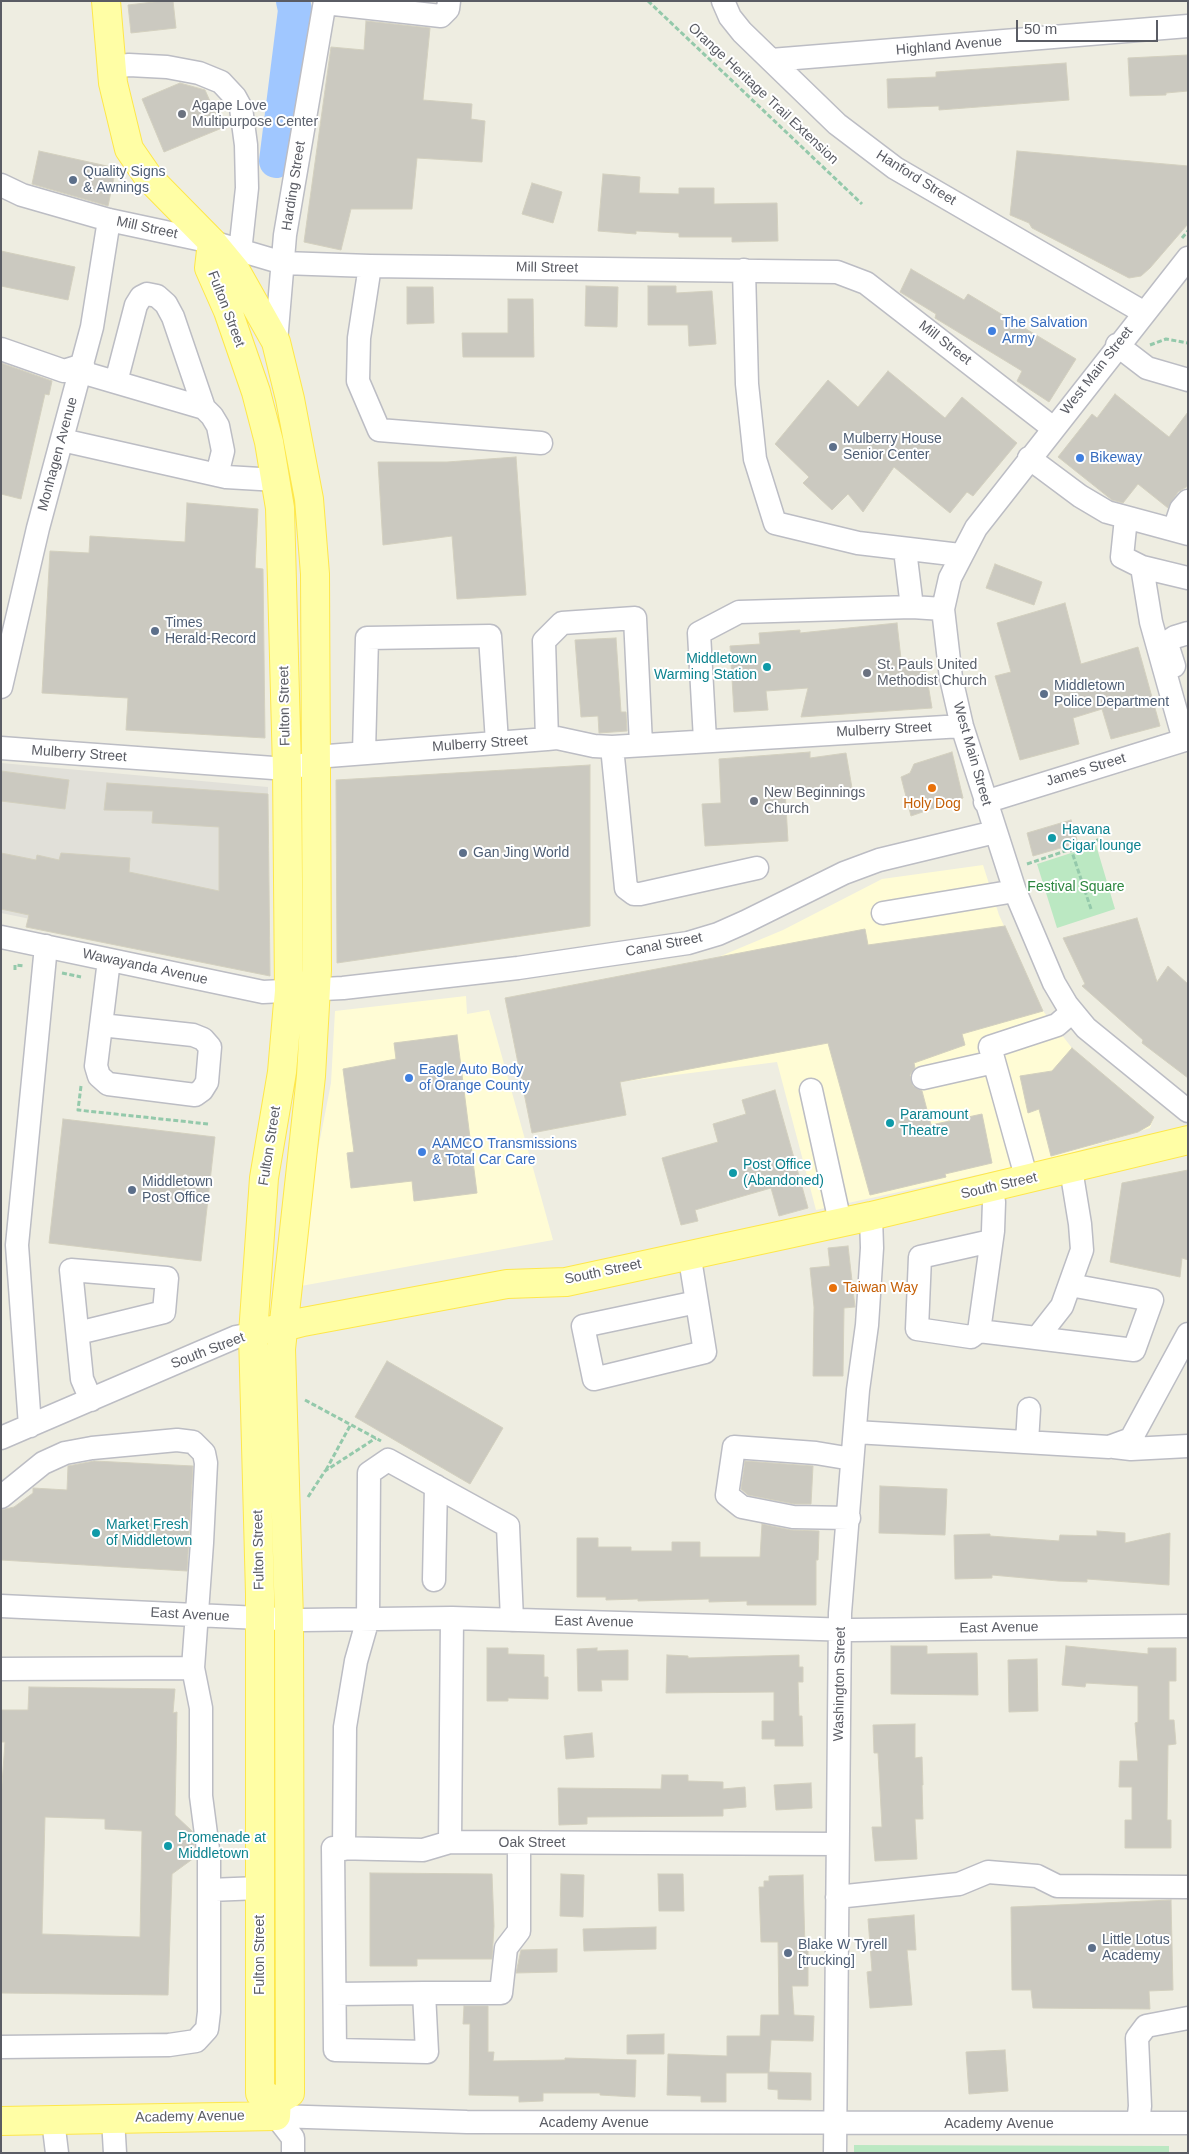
<!DOCTYPE html>
<html>
<head>
<meta charset="utf-8">
<style>
	body { margin:0 }
	#map { position:relative; width:1189px; height:2154px; overflow:hidden; background:#eeede1; font-family:Helvetica,sans-serif }
	canvas { display:block }
	.frame { position:absolute; inset:0; border:2px solid #5a5c64; pointer-events:none }
	.scale { position:absolute; left:1016px; top:20px; width:142px; height:22px; box-sizing:border-box; border:2px solid #5a5c64; border-top:0; padding-left:6px; font-size:15px; line-height:18px; white-space:nowrap; color:#5a5c64; -webkit-text-stroke:4px #fff; paint-order:stroke }
</style>
</head>
<body>
<div id="map">
<canvas width="1189" height="2154"></canvas>
<div class="frame"></div>
<div class="scale">50 m</div>
</div>
<script>
const c = document.querySelector('canvas').getContext('2d');
c.lineJoin = 'round';
function paint(path, color) {
  c.fillStyle = color;
  c.fill(path, 'evenodd');
}
function poly(rows) {
  const path = new Path2D();
  for (const r of rows) {
    path.moveTo(r[0], r[1]);
    for (let i = 2; i < r.length; i += 2) path.lineTo(r[i], r[i + 1]);
  }
  return path;
}
function trace(path, color, width, dash) {
  c.strokeStyle = color;
  c.lineWidth = width;
  c.lineCap = dash ? 'butt' : 'round';
  c.setLineDash(dash || []);
  c.stroke(path);
}
function drawText(font, color, halo, rows, align = 'center') {
  c.font = font + ' Helvetica,sans-serif';
  c.lineWidth = 4;
  c.setLineDash([]);
  c.textBaseline = 'middle';
  c.strokeStyle = halo;
  c.fillStyle = color;
  for (const [text, x, y, turn = 0] of rows) {
    c.save();
    c.translate(x, y);
    c.rotate((+turn || 0) * Math.PI / 180);
    c.textAlign = isNaN(turn) ? turn : align;
    if (halo) c.strokeText(text, 0, 0);
    c.fillText(text, 0, 0);
    c.restore();
  }
}
const commercial = poly([
	[983,865,999,915,1043,1011,1072,1048,1154,1117,1150,1128,1055,1158,816,1210,777,1062,620,1082,626,1115,532,1133,505,998,716,958,783,930,882,879],
	[466,996,467,1014,489,1010,553,1240,301,1286,314,1170,331,1083,335,1011]
]);
const industrial = poly([
	[1,763,268,787,264,967,1,913]
]);
const green = poly([
	[1096,845,1115,909,1057,928,1037,864],
	[854,2145,1169,2146,1169,2153,854,2153]
]);
const river = poly([
	[276,161,295,10,293,1]
]);
const building = poly([
	[162,1,173,1,176,28,131,33,128,5,162,1],
	[366,21,430,28,423,100,472,104,471,119,485,121,482,162,417,158,412,209,351,209,341,250,304,242,331,47,364,50,366,21],
	[1188,55,1188,91,1166,93,1166,95,1130,96,1128,58,1188,55],
	[1066,63,1069,100,939,110,939,106,888,108,887,79,936,77,936,72,1066,63],
	[180,83,205,90,222,128,164,152,142,99,180,83],
	[39,151,116,168,108,206,32,184,39,151],
	[1017,151,1188,166,1188,224,1150,268,1141,276,1129,278,1032,228,1029,223,1010,215,1017,151],
	[603,174,640,177,639,193,679,194,679,188,714,188,714,204,777,203,778,241,732,242,732,237,679,237,679,233,636,231,636,234,598,231,603,174],
	[532,183,562,192,553,223,522,214,532,183],
	[1,251,75,267,68,300,1,286,1,251],
	[911,269,964,300,968,294,1076,359,1049,402,1017,381,1022,371,935,318,936,314,900,292,911,269],
	[586,286,618,287,617,327,585,326,586,286],
	[648,286,676,286,676,293,712,291,716,344,689,346,688,325,648,325,648,286],
	[407,287,433,287,434,323,407,324,407,287],
	[508,299,533,299,534,357,463,357,462,333,508,333,508,299],
	[1,363,52,381,49,395,45,394,21,499,1,494,1,363],
	[888,371,945,418,962,397,1017,443,973,496,967,492,950,513,894,467,863,512,848,494,832,510,803,483,809,477,775,444,828,380,858,407,888,371],
	[1115,394,1169,437,1188,412,1188,486,1178,492,1168,508,1138,484,1123,503,1112,500,1058,457,1092,414,1097,418,1115,394],
	[516,457,526,595,457,599,452,536,383,545,378,462,447,462,516,457],
	[187,503,258,509,255,568,263,569,265,738,126,730,128,698,42,693,50,551,89,553,90,536,185,542,187,503],
	[995,564,1042,582,1034,605,986,588,995,564],
	[1065,603,1081,664,1138,647,1160,726,1111,739,1102,709,1073,718,1079,744,1020,760,995,676,1011,672,997,623,1065,603],
	[897,623,901,659,924,660,932,708,801,717,808,688,766,691,768,710,734,712,730,646,760,644,759,633,800,630,800,633,897,623],
	[616,638,621,712,626,712,627,731,599,733,598,716,581,717,575,640,616,638],
	[810,752,810,758,846,753,852,788,815,794,814,789,785,790,788,841,705,846,702,804,721,803,719,759,810,752],
	[952,752,963,798,911,816,901,777,910,773,914,764,952,752],
	[590,765,590,926,337,963,336,780,590,765],
	[1,771,69,780,65,809,1,801,1,771],
	[107,783,268,794,270,976,26,927,29,915,1,909,1,853,36,860,37,855,59,860,61,853,130,858,129,872,219,891,219,827,152,823,153,811,104,810,107,783],
	[1071,820,1078,843,1033,856,1027,833,1071,820],
	[1137,918,1157,982,1168,966,1188,984,1188,1078,1142,1043,1143,1040,1082,986,1085,984,1063,938,1137,918],
	[1005,926,1043,1011,962,1034,965,1045,914,1063,915,1068,910,1075,913,1086,922,1091,931,1125,982,1114,992,1163,945,1174,946,1177,870,1195,828,1043,620,1082,626,1115,532,1133,505,998,865,929,868,945,1005,926],
	[457,1035,477,1193,414,1201,412,1181,351,1188,347,1153,354,1152,343,1069,396,1059,394,1043,457,1035],
	[1072,1048,1154,1117,1150,1125,1138,1132,1051,1156,1039,1109,1028,1113,1020,1076,1052,1071,1072,1048],
	[775,1090,808,1208,779,1216,771,1188,695,1210,698,1221,681,1225,662,1158,718,1142,713,1124,746,1114,742,1100,775,1090],
	[63,1119,215,1137,201,1261,49,1243,63,1119],
	[1188,1170,1188,1260,1182,1258,1180,1277,1110,1262,1122,1183,1188,1170],
	[848,1246,855,1307,844,1308,843,1376,813,1376,814,1307,810,1268,830,1266,828,1248,848,1246],
	[387,1361,503,1428,470,1484,355,1417,387,1361],
	[94,1461,193,1466,187,1571,1,1560,1,1510,14,1507,33,1493,33,1488,67,1490,68,1466,94,1461],
	[745,1461,813,1466,811,1504,794,1504,748,1495,741,1489,745,1461],
	[880,1486,947,1489,945,1535,879,1533,880,1486],
	[762,1524,791,1530,819,1531,818,1560,816,1560,816,1605,747,1605,747,1601,709,1602,709,1599,638,1601,638,1599,606,1600,606,1597,577,1597,577,1538,598,1538,598,1547,631,1547,631,1551,672,1551,672,1542,700,1542,700,1557,760,1557,762,1524],
	[1097,1531,1125,1533,1125,1543,1170,1533,1169,1585,1087,1579,1087,1582,1058,1581,992,1575,992,1578,955,1579,954,1535,990,1534,990,1536,1059,1541,1060,1535,1097,1536,1097,1531],
	[891,1646,927,1646,927,1654,977,1653,978,1695,891,1694,891,1646],
	[1066,1646,1148,1654,1148,1648,1176,1648,1176,1681,1169,1681,1169,1720,1174,1720,1176,1744,1168,1745,1167,1820,1171,1820,1171,1848,1125,1848,1125,1820,1132,1820,1132,1787,1119,1787,1120,1761,1138,1761,1135,1723,1138,1722,1138,1686,1086,1683,1085,1687,1062,1685,1066,1646],
	[487,1648,508,1648,508,1654,544,1655,544,1677,548,1677,548,1699,508,1698,508,1701,487,1701,487,1648],
	[597,1648,597,1651,628,1650,628,1680,601,1680,602,1691,578,1691,577,1649,597,1648],
	[667,1655,688,1656,688,1658,799,1655,799,1667,803,1667,803,1682,798,1682,799,1716,802,1716,803,1746,775,1746,775,1739,762,1739,762,1721,774,1721,774,1692,666,1693,667,1655],
	[1037,1659,1038,1711,1009,1712,1008,1660,1037,1659],
	[29,1687,175,1689,173,1713,177,1712,175,1815,192,1831,194,1844,194,1858,172,1874,168,1995,1,1993,1,1798,5,1742,1,1742,1,1710,28,1710,29,1687],
	[45,1817,105,1819,105,1829,142,1831,140,1937,42,1934,45,1817],
	[915,1724,915,1758,922,1757,923,1785,922,1785,923,1819,915,1819,917,1859,875,1861,872,1827,882,1827,878,1753,874,1753,873,1725,915,1724],
	[592,1733,594,1757,566,1759,564,1736,592,1733],
	[662,1775,688,1775,688,1781,723,1782,723,1789,745,1787,746,1807,723,1809,723,1816,587,1817,587,1824,559,1825,558,1788,661,1789,662,1775],
	[811,1783,812,1808,776,1810,774,1785,811,1783],
	[370,1873,492,1874,494,1926,492,1959,417,1959,417,1966,370,1966,370,1873],
	[561,1874,584,1875,583,1917,560,1916,561,1874],
	[658,1874,683,1874,684,1911,659,1911,658,1874],
	[803,1875,805,1948,808,1948,808,1986,792,1986,794,2015,814,2016,813,2041,771,2040,769,2072,811,2073,811,2100,778,2099,778,2090,768,2089,768,2073,726,2073,726,2102,701,2102,701,2096,667,2095,668,2054,727,2056,727,2036,760,2036,761,2015,779,2015,778,1942,761,1942,759,1887,764,1887,764,1881,769,1881,769,1876,803,1875],
	[1171,1900,1173,1990,1149,1991,1150,2009,1033,2008,1031,1990,1012,1990,1011,1907,1171,1900],
	[914,1915,916,1950,907,1950,912,2005,870,2008,867,1972,872,1971,868,1919,914,1915],
	[656,1927,656,1949,584,1951,583,1929,656,1927],
	[557,1949,557,1972,516,1973,521,1950,557,1949],
	[464,2006,488,2006,488,2052,494,2052,493,2061,565,2060,565,2058,636,2060,635,2097,600,2095,600,2093,543,2093,543,2101,519,2102,519,2096,469,2095,470,2024,463,2024,464,2006],
	[664,2034,664,2054,627,2054,627,2035,664,2034],
	[1005,2050,1008,2091,969,2094,966,2052,1005,2050]
]);
const path = poly([
	[648,1,862,204],
	[1182,238,1188,231],
	[1150,345,1166,339,1188,343],
	[1027,864,1071,849],
	[1091,909,1071,849,1101,839],
	[15,970,15,965,24,966],
	[62,973,81,977],
	[81,1086,78,1110,208,1124],
	[305,1400,381,1441],
	[326,1470,351,1424],
	[308,1497,325,1471,376,1438]
]);
const minor = poly([
	[723,1,730,17,742,32,837,124,895,168,1143,312],
	[325,3,441,16,448,9,449,1],
	[771,60,1188,26],
	[112,67,129,65,167,67,199,73,221,82,235,97,241,108,246,145,247,188,240,252],
	[1,185,22,195,109,220,212,242,283,263,370,266,837,272,866,283,1053,428],
	[1188,258,976,528,950,578,943,609,951,678,962,726,1015,891,1054,983,1067,1005,1086,1028,1188,1111],
	[370,266,359,338,358,381,379,430,541,443],
	[744,270,747,384,755,459,775,523,858,543,960,555],
	[276,342,285,235,325,1],
	[1117,345,1147,368,1188,380],
	[1,349,64,371,83,365],
	[81,372,204,408,212,416,218,426,223,451,217,475],
	[116,382,136,305,141,297,147,294,157,296,166,304,173,317,204,408],
	[62,440,226,477,277,480],
	[1029,458,1080,496,1107,512,1188,534],
	[1126,518,1122,557,1142,567,1188,578],
	[1174,530,1181,509,1188,501],
	[905,550,912,607],
	[1142,567,1151,622,1184,740],
	[1174,666,1168,647,1169,641,1175,637,1188,633],
	[1,687,38,528,92,327,109,220],
	[547,739,544,641,562,623,635,618,641,744],
	[705,740,699,633,739,612,912,607,943,609],
	[612,747,626,888,634,894,640,894,757,868],
	[1,748,287,769,315,762,328,756,547,739,557,738,594,746,612,747,962,726],
	[364,752,367,638,490,636,497,742],
	[985,802,1188,739],
	[883,913,1015,891],
	[1,937,263,992,343,988,518,968,688,943,718,934,745,922,844,873,879,860,995,832],
	[101,1025,193,1035,203,1039,210,1047,207,1082,202,1090,195,1095,108,1084,99,1076,96,1066,109,960],
	[923,1078,994,1062],
	[811,1090,840,1222],
	[1027,1180,990,1047,1057,1025,1072,1012],
	[989,1188,994,1202,993,1231,979,1331,971,1337,917,1329,920,1257,991,1241],
	[689,1254,691,1265,705,1352,594,1379,583,1326,697,1302],
	[979,1331,1134,1350,1152,1300,1070,1285],
	[78,1333,164,1312,167,1278,71,1270,82,1379,91,1400],
	[1037,1338,1062,1306,1082,1250,1080,1224,1071,1169],
	[30,1426,17,1245,46,946],
	[855,1432,1109,1447,1131,1439,1188,1334],
	[1,1438,236,1337,269,1331],
	[1027,1442,1029,1409],
	[1114,1447,1131,1449,1188,1446],
	[1,1497,43,1463,65,1453,92,1448,177,1440,193,1442,204,1453,206,1463,202,1543,193,1668,201,1708,201,1796,209,1857,209,2012,207,2029,196,2041,169,2045,1,2047],
	[849,1518,793,1517,742,1507,727,1495,734,1447,816,1453,852,1459],
	[434,1580,436,1486],
	[1,1606,303,1620,452,1618,853,1630,1188,1626],
	[452,1618,450,1842,837,1844],
	[1,1669,193,1668],
	[344,1849,345,1727,356,1661,368,1619,369,1473,388,1460,508,1526,512,1620],
	[209,1890,260,1888],
	[837,1897,959,1884,988,1872,1037,1876,1057,1886,1188,1887],
	[424,1993,501,1993,506,1948,519,1931,519,1843],
	[335,1994,424,1993,427,2052,335,2050,333,1848,423,1850,450,1842],
	[276,2116,467,2122,1188,2123],
	[276,2116,293,2138,293,2153],
	[113,2119,115,2153],
	[53,2120,57,2153],
	[1138,2123,1140,2106,1137,2038,1146,2026,1188,2018],
	[835,2153,840,1613,858,1390,867,1325,872,1248,871,1216]
]);
const major = poly([
	[106,1,113,83,129,149,149,178,212,242,236,271,276,342,290,399,309,499,315,574,317,970,311,1076,281,1349,289,1619,290,2093,277,2101],
	[212,242,209,268,228,311,256,392,269,442,280,508,287,769,289,991,282,1072,264,1178,253,1334,260,1594,260,2093,277,2101],
	[272,1330,303,1322,507,1284,566,1282,871,1216,1188,1140],
	[1,2121,276,2116,277,2101]
]);
const markers = [
	[182,114,5,"#6b7280"],
	[73,180,5,"#5c6f8a"],
	[992,331,5,"#3f7fe0"],
	[833,447,5,"#5c6f8a"],
	[1080,458,5,"#3f7fe0"],
	[155,631,5,"#5c6f8a"],
	[767,667,5,"#0f9aa8"],
	[867,673,5,"#6b7280"],
	[1044,694,5,"#5c6f8a"],
	[932,788,5,"#e8710a"],
	[754,801,5,"#6b7280"],
	[1052,838,5,"#0f9aa8"],
	[463,853,5,"#5c6f8a"],
	[409,1078,5,"#3f7fe0"],
	[890,1123,5,"#0f9aa8"],
	[422,1152,5,"#3f7fe0"],
	[733,1173,5,"#0f9aa8"],
	[132,1190,5,"#5c6f8a"],
	[833,1288,5,"#e8710a"],
	[96,1533,5,"#0f9aa8"],
	[168,1846,5,"#0f9aa8"],
	[1092,1948,5,"#5c6f8a"],
	[788,1953,5,"#5c6f8a"]
];
const streetNames = [
	["Highland Avenue",949,46,-5],
	["Orange Heritage Trail Extension",763,94,43],
	["Hanford Street",916,178,32],
	["Harding Street",294,186,-81],
	["Mill Street",147,228,12],
	["Mill Street",547,268,1],
	["Fulton Street",226,309,69],
	["Mill Street",945,343,38],
	["West Main Street",1097,371,-52],
	["Monhagen Avenue",58,454,-75],
	["Fulton Street",285,706,-91],
	["Mulberry Street",884,730,-3],
	["Mulberry Street",480,744,-4],
	["Mulberry Street",79,754,4],
	["West Main Street",972,754,74],
	["James Street",1086,770,-17],
	["Canal Street",664,945,-11],
	["Wawayanda Avenue",145,967,12],
	["Fulton Street",270,1146,-81],
	["South Street",999,1186,-13],
	["South Street",603,1272,-12],
	["South Street",208,1351,-21],
	["Fulton Street",259,1550,-91],
	["East Avenue",190,1615,3],
	["East Avenue",594,1622,1],
	["East Avenue",999,1628,-1],
	["Washington Street",840,1684,-89],
	["Oak Street",532,1843],
	["Fulton Street",260,1955,-90],
	["Academy Avenue",190,2117,-1],
	["Academy Avenue",594,2123],
	["Academy Avenue",999,2124]
];
const worshipNames = [
	["Agape Love",192,106],
	["Multipurpose Center",192,122],
	["St. Pauls United",877,665],
	["Methodist Church",877,681],
	["New Beginnings",764,793],
	["Church",764,809]
];
const serviceNames = [
	["Quality Signs",83,172],
	["& Awnings",83,188],
	["Mulberry House",843,439],
	["Senior Center",843,455],
	["Times",165,623],
	["Herald-Record",165,639],
	["Middletown",1054,686],
	["Police Department",1054,702],
	["Gan Jing World",473,853],
	["Middletown",142,1182],
	["Post Office",142,1198],
	["Little Lotus",1102,1940],
	["Academy",1102,1956],
	["Blake W Tyrell",798,1945],
	["[trucking]",798,1961]
];
const shopNames = [
	["The Salvation",1002,323],
	["Army",1002,339],
	["Bikeway",1090,458],
	["Eagle Auto Body",419,1070],
	["of Orange County",419,1086],
	["AAMCO Transmissions",432,1144],
	["& Total Car Care",432,1160]
];
const cultureNames = [
	["Middletown",757,659,"right"],
	["Warming Station",757,675,"right"],
	["Havana",1062,830],
	["Cigar lounge",1062,846],
	["Paramount",900,1115],
	["Theatre",900,1131],
	["Post Office",743,1165],
	["(Abandoned)",743,1181],
	["Market Fresh",106,1525],
	["of Middletown",106,1541],
	["Promenade at",178,1838],
	["Middletown",178,1854]
];
const foodNames = [
	["Holy Dog",932,804],
	["Taiwan Way",843,1288,"left"]
];
const parkNames = [
	["Festival Square",1076,887]
];
paint(commercial, '#fffcd5');
paint(industrial, '#e1e0d9');
paint(green, '#bbe8c2');
trace(river, '#a0c7ff', 34);
paint(building, '#cbc9c0');
trace(building, '#d3d0bf', 1);
trace(minor, '#bcbdc4', 25);
trace(major, '#fee74a', 30);
trace(path, '#94c9ab', 3, [5, 2.5]);
trace(minor, '#fff', 22);
trace(major, '#fffea5', 28);
for (const [x, y, r, color] of markers) {
  const dot = new Path2D();
  dot.arc(x, y, r, 0, 2 * Math.PI);
  c.fillStyle = color;
  c.fill(dot);
  trace(dot, '#fff', 2);
}
drawText('14px', '#5a5c64', '#fff', streetNames);
drawText('14px', '#5b616d', '#fff', worshipNames, 'left');
drawText('14px', '#4e5e75', '#fff', serviceNames, 'left');
drawText('14px', '#366cbe', '#fff', shopNames, 'left');
drawText('14px', '#0d838f', '#fff', cultureNames, 'left');
drawText('14px', '#c56008', '#fff', foodNames);
drawText('14px', '#2e8740', '#fff', parkNames);
</script>
</body>
</html>
